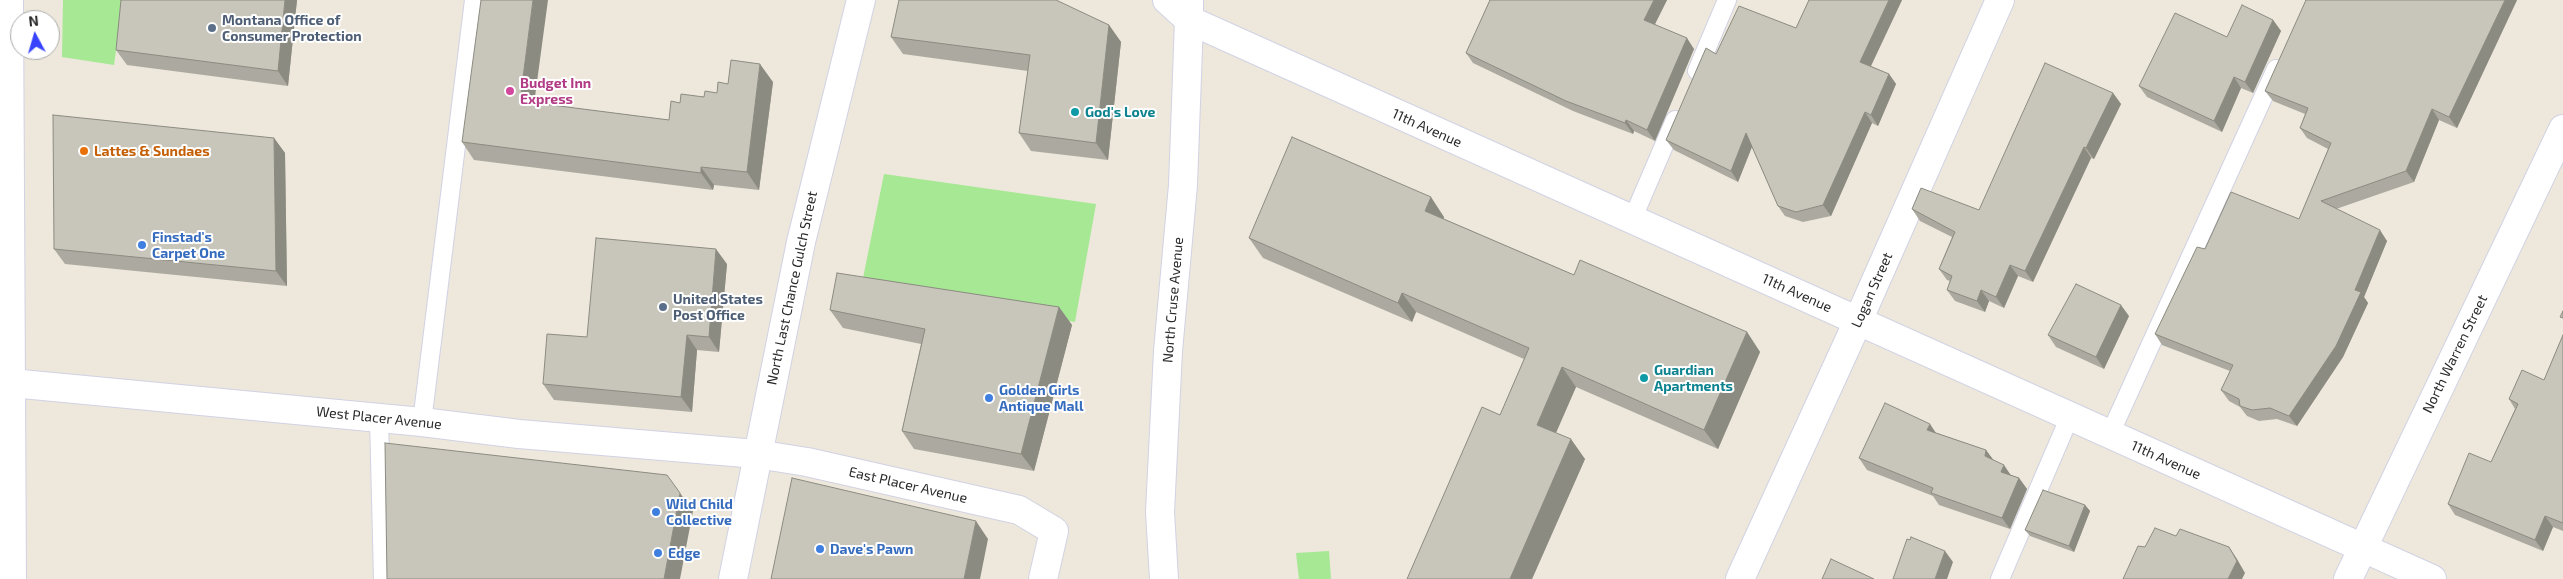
<!DOCTYPE html>
<html>
<head>
<meta charset="utf-8">
<style>
	body { margin:0 }
	#map { position:relative; width:2563px; height:579px; overflow:hidden; background:#ede8db; font-family:"Exo 2",sans-serif }
	canvas { display:block }
	.north { position:absolute; left:10px; top:10px; width:50px; height:50px; box-sizing:border-box; background:#fff; border:1px solid #aaa; border-radius:50%; rotate:354deg; font-size:14px; font-weight:700; line-height:20px; text-align:center; color:#2a2a2a }
	.north::after { content:''; display:block; margin:auto; width:18px; height:22px; background:#3743ff; clip-path:polygon(50% 0,100% 100%,50% 72%,0 100%) }
</style>
</head>
<body>
<div id="map">
<canvas width="2563" height="579"></canvas>
<div class="north">N</div>
</div>
<script>
const c = document.querySelector('canvas').getContext('2d');
c.lineJoin = 'round';
function paint(path, color) {
  c.fillStyle = color;
  c.fill(path, 'evenodd');
}
function poly(rows) {
  const path = new Path2D();
  for (const r of rows) {
    path.moveTo(r[0], r[1]);
    for (let i = 2; i < r.length; i += 2) path.lineTo(r[i], r[i + 1]);
  }
  return path;
}
function trace(path, color, width, dash) {
  c.strokeStyle = color;
  c.lineWidth = width;
  c.lineCap = dash ? 'butt' : 'round';
  c.setLineDash(dash || []);
  c.stroke(path);
}
function drawText(font, color, halo, rows, align = 'center') {
  c.font = font + ' "Exo 2",sans-serif';
  c.lineWidth = 4;
  c.setLineDash([]);
  c.textBaseline = 'middle';
  c.strokeStyle = halo;
  c.fillStyle = color;
  for (const [text, x, y, turn = 0] of rows) {
    c.save();
    c.translate(x, y);
    c.rotate((+turn || 0) * Math.PI / 180);
    c.textAlign = isNaN(turn) ? turn : align;
    if (halo) c.strokeText(text, 0, 0);
    c.fillText(text, 0, 0);
    c.restore();
  }
}
const green = poly([
	[63,0,123,0,114,65,62,57],
	[884,174,1096,204,1075,322,861,288],
	[1329,551,1331,579,1299,579,1296,553]
]);
const service = poly([
	[1697,71,1727,0],
	[1632,220,1675,120],
	[379,418,383,579],
	[422,422,474,0],
	[2110,434,2276,69],
	[2000,579,2070,416]
]);
const minor = poly([
	[757,454,807,462,1019,510,1054,531,1043,579],
	[1740,579,1858,321,2000,0],
	[2348,579,2563,129]
]);
const tertiary = poly([
	[9,0,12,579],
	[0,382,422,422,519,434,757,454],
	[733,579,801,242,861,0],
	[1164,579,1160,512,1168,351,1183,185,1189,20,1167,0]
]);
const secondary = poly([
	[1189,0,1189,20,2432,579]
]);
const wall = poly([
	[297,0,288,86,127,65,116,50],
	[1490,0,1667,0,1655,24,1694,49,1655,141,1634,131,1633,134,1573,111,1473,63,1466,53],
	[1809,0,1902,0,1871,66,1889,74,1896,84,1878,126,1872,123,1831,216,1803,222,1785,216,1778,206,1752,147,1738,182,1674,150,1666,140,1716,54,1796,28],
	[2517,0,2457,128,2439,120,2414,182,2336,209,2387,241,2364,297,2368,303,2343,357,2297,426,2277,419,2259,421,2247,416,2240,407,2229,401,2221,390,2230,371,2162,345,2155,334,2205,249,2299,219,2328,149,2307,138,2300,128,2305,114,2273,101,2265,91],
	[2273,20,2281,31,2253,93,2241,88,2222,132,2147,97,2139,86,2227,37],
	[1109,25,1121,42,1108,160,1031,151,1019,133,1028,71,903,54,891,37],
	[773,82,759,190,714,185,713,190,474,160,462,142,535,103,669,120,680,103,717,93,728,84],
	[2113,93,2121,104,2094,159,2091,158,2033,282,2018,276,2004,308,1989,301,1985,312,1955,301,1947,290,1950,281,1947,280,1939,269,1952,237,1920,221,1912,209,1979,210],
	[274,138,285,153,287,286,65,264,54,249],
	[1444,217,1444,219,1574,275,1747,332,1760,352,1718,449,1576,387,1556,433,1585,459,1532,579,1407,579,1500,415,1524,359,1416,312,1412,322,1263,258,1249,238],
	[727,264,719,352,697,350,692,412,554,400,543,384,587,337],
	[1059,307,1072,325,1034,471,914,449,902,431,921,344,843,328,830,310],
	[2129,316,2104,369,2056,347,2048,335],
	[2563,335,2563,531,2553,527,2543,551,2455,515,2448,504,2491,462,2515,409,2509,399,2544,380],
	[1937,433,1986,450,1993,460,2011,475,2019,478,2027,489,2010,529,1939,505,1933,496,1867,470,1859,458],
	[2085,505,2090,511,2074,552,2030,536,2025,530]
]);
const shadedWall = poly([
	[285,0,297,0,288,86,278,71],
	[533,0,548,0,532,119,520,101],
	[1654,0,1667,0,1652,30,1644,20],
	[1889,0,1902,0,1868,72,1860,62],
	[2505,0,2517,0,2457,128,2449,117],
	[2273,20,2281,31,2253,93,2245,82],
	[1109,25,1121,42,1108,160,1096,143],
	[1687,38,1694,49,1655,141,1647,130],
	[760,64,773,82,759,190,747,172],
	[1889,74,1896,84,1878,126,1871,115],
	[2234,77,2241,88,2222,132,2214,121],
	[2113,93,2121,104,2094,159,2086,148],
	[2432,109,2439,120,2414,182,2406,171],
	[1865,112,1872,123,1831,216,1823,205],
	[1626,120,1634,131,1633,134,1625,123],
	[1746,133,1753,144,1738,182,1731,171],
	[274,138,285,153,287,286,276,271],
	[2084,147,2091,158,2033,282,2025,271],
	[701,167,714,185,713,190,701,173],
	[1431,197,1444,217,1439,230,1425,211],
	[2380,230,2387,241,2364,297,2368,303,2343,357,2297,426,2289,416,2355,290],
	[716,249,727,264,719,352,709,337],
	[2010,265,2018,276,2004,308,1996,297],
	[1981,290,1989,301,1985,312,1977,301],
	[1402,293,1416,312,1412,322,1398,303],
	[2121,305,2129,316,2104,369,2096,357],
	[1059,307,1072,325,1034,471,1021,454],
	[1747,332,1760,352,1718,449,1704,430],
	[687,335,697,350,692,412,681,397],
	[1562,367,1576,387,1551,444,1537,425],
	[1930,424,1938,436,1927,430],
	[1571,439,1585,459,1532,579,1510,579],
	[1986,450,1995,462,1985,456],
	[2004,465,2012,477,2001,472],
	[2019,478,2027,489,2010,529,2002,518],
	[680,493,693,511,680,579,664,579],
	[2085,505,2090,511,2074,552,2069,546],
	[2545,516,2553,527,2543,551,2535,540],
	[976,521,988,539,980,579,964,579],
	[2229,547,2237,559,2245,573,2242,579,2228,579],
	[1945,551,1953,562,1947,579,1935,579]
]);
const building = poly([
	[121,0,285,0,278,71,116,50,121,0],
	[481,0,533,0,520,101,669,120,671,101,680,103,681,94,704,97,705,91,717,93,718,82,728,84,731,60,760,64,747,172,701,167,701,173,462,142,481,0],
	[899,0,1056,0,1109,25,1096,143,1019,133,1030,55,891,37,899,0],
	[1490,0,1654,0,1644,20,1687,38,1647,130,1626,120,1625,123,1566,101,1466,53,1490,0],
	[1809,0,1889,0,1860,62,1889,74,1871,115,1865,112,1823,205,1796,212,1778,206,1746,133,1731,171,1666,140,1706,48,1716,54,1739,6,1796,28,1809,0],
	[2306,0,2505,0,2449,117,2432,109,2406,171,2321,201,2380,230,2355,290,2361,292,2336,346,2289,416,2270,408,2252,410,2240,406,2239,399,2221,390,2233,365,2155,334,2197,247,2205,249,2231,192,2299,219,2331,143,2300,128,2308,108,2265,91,2306,0],
	[2242,5,2273,20,2245,82,2234,77,2214,121,2139,86,2175,13,2227,37,2242,5],
	[2045,63,2113,93,2086,148,2084,147,2025,271,2010,265,1996,297,1981,290,1977,301,1947,290,1952,276,1939,269,1955,232,1912,209,1921,188,1979,210,2045,63],
	[53,115,274,138,276,271,54,249,53,115],
	[1292,137,1431,197,1425,211,1574,275,1580,260,1747,332,1704,430,1562,367,1537,425,1571,439,1510,579,1407,579,1482,407,1500,415,1529,348,1402,293,1398,303,1249,238,1292,137],
	[596,238,716,249,709,337,687,335,681,397,543,384,547,334,587,337,596,238],
	[837,273,1059,307,1021,454,902,431,925,329,830,310,837,273],
	[2076,284,2121,305,2096,357,2048,335,2076,284],
	[2563,311,2563,318,2560,317,2563,311],
	[2563,335,2563,523,2545,516,2535,540,2448,504,2469,453,2491,462,2518,404,2509,399,2522,370,2544,380,2563,335],
	[1885,403,1930,424,1927,430,1986,450,1985,456,2004,465,2001,472,2019,478,2002,518,1931,493,1933,488,1859,458,1885,403],
	[385,443,667,475,680,493,664,579,387,579,385,443],
	[792,478,976,521,964,579,771,579,792,478],
	[2043,490,2085,505,2069,546,2025,530,2043,490],
	[2155,528,2176,536,2180,529,2229,547,2237,561,2228,579,2123,579,2138,546,2145,547,2155,528],
	[1911,537,1945,551,1935,579,1893,579,1907,539,1910,540,1911,537],
	[1831,559,1874,579,1822,579,1831,559]
]);
const markers = [
	[212,28,5,"#5c6f8a"],
	[510,91,5,"#d1479c"],
	[1075,112,5,"#0f9aa8"],
	[84,151,5,"#e8710a"],
	[142,245,5,"#3f7fe0"],
	[663,307,5,"#5c6f8a"],
	[1644,378,5,"#0f9aa8"],
	[989,398,5,"#3f7fe0"],
	[656,512,5,"#3f7fe0"],
	[820,549,5,"#3f7fe0"],
	[658,553,5,"#3f7fe0"]
];
const serviceNames = [
	["Montana Office of",222,20],
	["Consumer Protection",222,36],
	["United States",673,299],
	["Post Office",673,315]
];
const hotelNames = [
	["Budget Inn",520,83],
	["Express",520,99]
];
const cultureNames = [
	["God's Love",1085,112],
	["Guardian",1654,370],
	["Apartments",1654,386]
];
const streetNames = [
	["11th Avenue",1427,128,24],
	["North Last Chance Gulch Street",792,288,-78],
	["Logan Street",1872,290,-66],
	["11th Avenue",1797,293,24],
	["North Cruse Avenue",1173,300,-85],
	["North Warren Street",2455,354,-64],
	["West Placer Avenue",379,418,6],
	["11th Avenue",2166,460,24],
	["East Placer Avenue",908,485,13]
];
const foodNames = [
	["Lattes & Sundaes",94,151]
];
const shopNames = [
	["Finstad's",152,237],
	["Carpet One",152,253],
	["Golden Girls",999,390],
	["Antique Mall",999,406],
	["Wild Child",666,504],
	["Collective",666,520],
	["Dave's Pawn",830,549],
	["Edge",668,553]
];
paint(green, '#a6e894');
trace(service, '#d1d2e4', 20);
trace(minor, '#d1d2e4', 30);
trace(tertiary, '#d1d2e4', 30);
trace(secondary, '#d1d2e4', 30);
trace(service, '#fff', 18);
trace(minor, '#fff', 28);
trace(tertiary, '#fff', 28);
trace(secondary, '#fff', 28);
paint(wall, '#acaaa0');
paint(shadedWall, '#8c8b82');
paint(building, '#c8c6ba');
trace(building, '#8c8b82', 1);
for (const [x, y, r, color] of markers) {
  const dot = new Path2D();
  dot.arc(x, y, r, 0, 2 * Math.PI);
  c.fillStyle = color;
  c.fill(dot);
  trace(dot, '#fff', 2);
}
drawText('bold 14px', '#4e5e75', '#fff', serviceNames, 'left');
drawText('bold 14px', '#b23c85', '#fff', hotelNames, 'left');
drawText('bold 14px', '#0d838f', '#fff', cultureNames, 'left');
drawText('14px', '#2a2a2a', '#fff', streetNames);
drawText('bold 14px', '#c56008', '#fff', foodNames, 'left');
drawText('bold 14px', '#366cbe', '#fff', shopNames, 'left');
</script>
</body>
</html>
